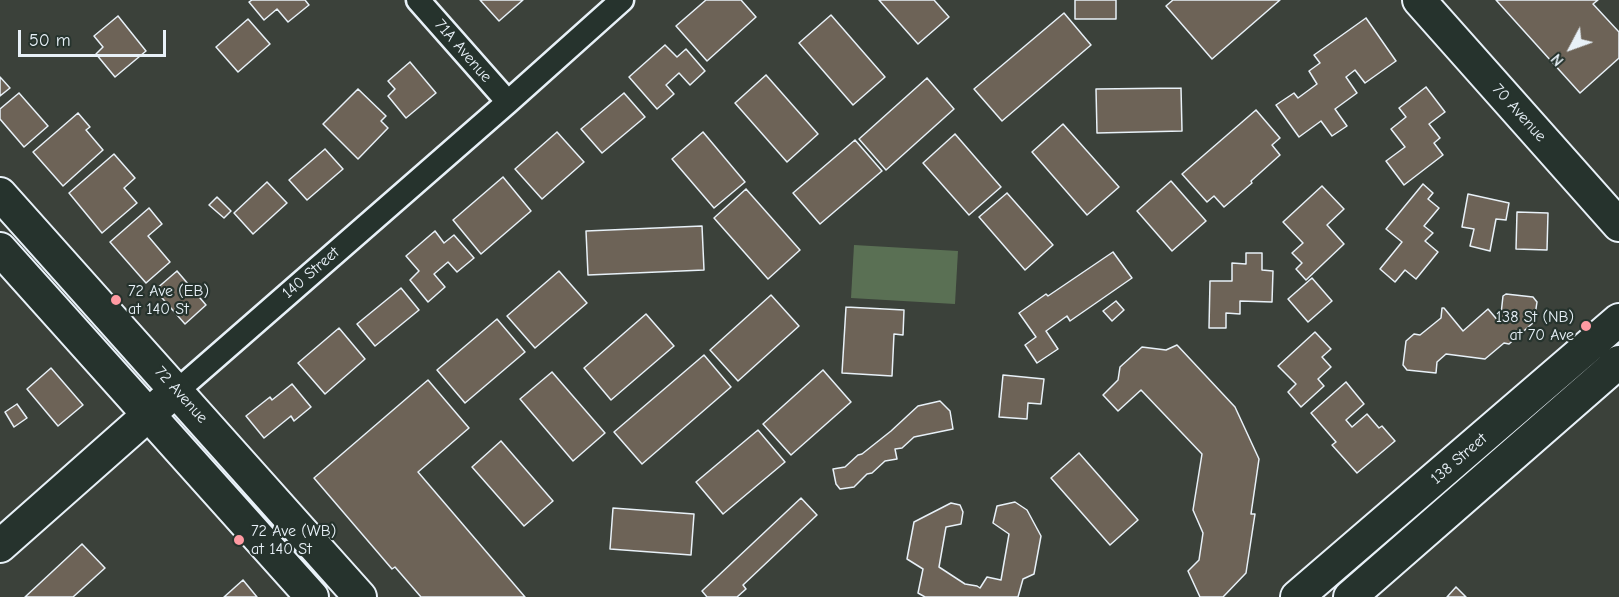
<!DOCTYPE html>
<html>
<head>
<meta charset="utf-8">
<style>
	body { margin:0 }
	#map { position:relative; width:1619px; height:597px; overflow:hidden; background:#3b413a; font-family:"Comic Neue",sans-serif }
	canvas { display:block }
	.north { position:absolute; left:1541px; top:18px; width:60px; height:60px; -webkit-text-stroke:4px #26332d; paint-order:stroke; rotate:229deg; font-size:16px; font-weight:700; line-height:24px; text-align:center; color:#e8f1f8 }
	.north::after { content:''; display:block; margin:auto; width:21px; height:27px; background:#e8f1f8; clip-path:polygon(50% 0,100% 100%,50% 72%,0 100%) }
	.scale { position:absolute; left:18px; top:30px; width:148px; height:27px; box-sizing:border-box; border:3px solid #e8f1f8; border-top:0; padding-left:8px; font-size:18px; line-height:21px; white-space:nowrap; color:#e8f1f8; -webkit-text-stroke:4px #26332d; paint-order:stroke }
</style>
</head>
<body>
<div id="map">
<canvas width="1619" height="597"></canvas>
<div class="north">N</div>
<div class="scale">50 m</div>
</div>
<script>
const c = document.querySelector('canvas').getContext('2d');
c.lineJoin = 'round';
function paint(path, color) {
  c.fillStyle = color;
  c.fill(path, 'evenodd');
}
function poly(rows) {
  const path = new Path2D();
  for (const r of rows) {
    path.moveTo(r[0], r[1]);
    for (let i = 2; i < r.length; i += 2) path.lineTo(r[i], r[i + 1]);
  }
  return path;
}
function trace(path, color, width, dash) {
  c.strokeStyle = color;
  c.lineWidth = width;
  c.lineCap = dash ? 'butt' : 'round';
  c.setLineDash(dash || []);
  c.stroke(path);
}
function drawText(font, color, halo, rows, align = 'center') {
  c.font = font + ' "Comic Neue",sans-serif';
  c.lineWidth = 4.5;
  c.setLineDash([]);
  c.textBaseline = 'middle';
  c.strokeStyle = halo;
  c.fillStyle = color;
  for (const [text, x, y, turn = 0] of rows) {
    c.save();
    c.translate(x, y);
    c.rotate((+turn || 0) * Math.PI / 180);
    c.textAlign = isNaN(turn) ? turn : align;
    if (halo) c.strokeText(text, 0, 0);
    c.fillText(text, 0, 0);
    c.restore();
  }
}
const green = poly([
	[854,245,958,251,955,304,851,298]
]);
const building = poly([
	[252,0,305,0,309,5,288,22,277,9,264,20,249,2,252,0],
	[480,0,523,0,499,21,480,0],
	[706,0,741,0,756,17,707,61,676,26,706,0],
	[879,0,934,0,949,17,918,44,879,0],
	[1075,0,1116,0,1116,19,1075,19,1075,0],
	[1173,0,1280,0,1212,59,1166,6,1173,0],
	[1496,0,1598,0,1593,4,1619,32,1619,58,1580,93,1496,0],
	[1064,13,1091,45,1002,121,974,89,1064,13],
	[831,15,885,77,853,105,799,43,831,15],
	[118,16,146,51,115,77,96,54,103,47,94,36,118,16],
	[1366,18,1396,61,1365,83,1355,70,1346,77,1357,93,1335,109,1347,126,1332,136,1321,121,1299,137,1276,105,1294,93,1298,98,1317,84,1309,71,1320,63,1314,55,1366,18],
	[248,19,270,44,238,72,216,47,248,19],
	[665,45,677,57,686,49,705,71,690,85,679,73,666,85,674,94,657,109,629,77,665,45],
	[410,62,436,93,406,118,388,96,395,89,388,81,410,62],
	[766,75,818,134,787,162,735,103,766,75],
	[0,77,10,88,0,96,0,77],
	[927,78,954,109,886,170,859,139,927,78],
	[1426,87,1445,112,1429,124,1440,138,1434,143,1443,155,1404,185,1386,161,1405,147,1391,129,1406,117,1399,108,1426,87],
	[1181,88,1182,131,1097,133,1096,89,1181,88],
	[358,89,386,116,381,121,388,128,358,159,323,124,358,89],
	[19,93,48,126,24,147,0,119,0,109,19,93],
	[624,93,645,117,602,153,581,129,624,93],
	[1256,110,1280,138,1272,145,1280,155,1251,181,1252,183,1224,207,1214,196,1207,202,1182,174,1256,110],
	[78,113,90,127,86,130,103,150,63,186,33,152,78,113],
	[1063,124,1119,187,1087,215,1032,152,1063,124],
	[557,132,584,162,542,199,515,169,557,132],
	[703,132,745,182,714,208,672,159,703,132],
	[955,134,1001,187,969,215,923,163,955,134],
	[855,140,882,171,820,224,793,193,855,140],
	[325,149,343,169,307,200,289,180,325,149],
	[114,154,135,178,124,188,137,203,102,233,69,193,114,154],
	[503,177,531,211,481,254,453,220,503,177],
	[1171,181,1206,221,1172,251,1137,211,1171,181],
	[267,182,287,203,253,234,234,213,267,182],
	[1423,184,1433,193,1428,199,1439,208,1424,226,1433,233,1425,241,1438,252,1416,279,1405,270,1395,282,1380,269,1402,242,1386,229,1423,184],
	[1322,186,1344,209,1327,225,1344,244,1306,280,1296,269,1302,263,1292,253,1303,243,1283,222,1322,186],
	[746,189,800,250,768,279,714,218,746,189],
	[1007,193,1053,245,1025,270,979,217,1007,193],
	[1468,194,1509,203,1506,220,1496,219,1490,251,1470,246,1474,229,1462,227,1468,194],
	[217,197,231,211,224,218,209,205,217,197],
	[149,208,162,224,148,236,170,262,146,283,110,242,149,208],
	[1517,212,1548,213,1547,250,1516,249,1517,212],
	[702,226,704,270,588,275,586,231,702,226],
	[435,231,444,243,454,235,474,258,457,272,448,262,434,274,445,287,428,302,410,280,419,271,406,256,435,231],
	[1113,252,1132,278,1070,321,1067,316,1046,331,1058,349,1037,363,1025,345,1036,337,1019,313,1046,294,1048,296,1113,252],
	[1246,253,1262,253,1262,270,1273,271,1272,302,1240,301,1240,314,1226,313,1226,328,1209,328,1210,281,1232,281,1232,263,1246,264,1246,253],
	[177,271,206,305,185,324,155,290,177,271],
	[559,271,587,303,535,348,507,316,559,271],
	[1312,278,1332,301,1308,322,1288,299,1312,278],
	[401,288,419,310,375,346,357,324,401,288],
	[1506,294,1533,297,1537,302,1534,322,1509,344,1504,343,1485,359,1446,354,1437,362,1436,373,1407,370,1403,365,1406,341,1414,334,1420,335,1441,318,1442,308,1444,308,1463,331,1488,309,1500,323,1503,296,1506,294],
	[771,295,799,326,738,381,710,350,771,295],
	[1116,301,1124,310,1112,321,1103,311,1116,301],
	[846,307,904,310,903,335,894,334,892,376,842,373,846,307],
	[646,314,674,346,611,400,584,368,646,314],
	[497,319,525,352,465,403,437,370,497,319],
	[339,328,365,359,325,394,298,363,339,328],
	[1315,332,1331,349,1322,357,1331,367,1318,379,1324,386,1301,407,1288,392,1296,384,1278,366,1315,332],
	[1177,345,1235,407,1259,459,1251,514,1255,514,1246,573,1223,597,1200,597,1188,571,1199,560,1203,533,1193,510,1202,454,1141,390,1118,411,1103,395,1118,380,1120,367,1142,347,1166,350,1177,345],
	[704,355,731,387,642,464,614,432,704,355],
	[51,368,83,405,58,426,27,389,51,368],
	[823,370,851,402,791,455,763,424,823,370],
	[552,372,605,433,573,461,520,399,552,372],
	[1003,375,1044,379,1041,404,1028,403,1027,419,999,417,1003,375],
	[428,380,469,428,418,472,525,597,421,597,395,567,392,569,314,478,428,380],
	[1346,382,1364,404,1346,420,1352,427,1367,414,1379,428,1382,426,1395,441,1357,473,1332,445,1336,442,1311,413,1346,382],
	[292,384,311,407,294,421,291,416,264,438,246,416,270,397,272,400,292,384],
	[940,401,950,411,953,429,914,437,902,448,895,449,897,459,885,461,872,473,867,474,854,487,840,489,836,484,833,469,845,467,858,455,862,454,891,431,918,406,940,401],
	[17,404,27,418,14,427,5,412,17,404],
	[758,430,785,462,723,514,696,482,758,430],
	[501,441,553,501,524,526,472,467,501,441],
	[1079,453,1138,520,1110,545,1051,478,1079,453],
	[801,498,817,515,743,585,746,589,737,597,707,597,702,591,801,498],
	[1015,502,1027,510,1041,536,1034,574,1023,579,1018,597,925,597,918,593,923,569,907,559,914,522,951,503,960,505,963,512,961,524,946,527,939,567,965,584,977,586,980,588,987,577,1001,580,1009,534,993,523,997,506,1015,502],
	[613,508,694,514,691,555,610,549,613,508],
	[82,544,105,568,73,597,25,597,82,544],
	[243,580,257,597,224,597,243,580],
	[1456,587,1466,597,1447,597,1456,587]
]);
const street = poly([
	[418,0,508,102],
	[177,391,508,102,622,0]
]);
const secondary = poly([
	[1419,0,1619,225],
	[0,194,360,597],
	[0,249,312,597],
	[0,546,164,401],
	[1297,597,1619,320],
	[1350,597,1619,362]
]);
const markers = [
	[116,300,6,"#ff9aa2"],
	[1586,326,6,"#ff9aa2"],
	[239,540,6,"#ff9aa2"]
];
const streetNames = [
	["71A Avenue",463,51,49],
	["70 Avenue",1519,113,48],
	["140 Street",311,273,-41],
	["72 Avenue",181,395,48],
	["138 Street",1459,459,-41]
];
const poiNames = [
	["72 Ave (EB)",128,291],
	["at 140 St",128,309],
	["138 St (NB)",1574,317,"right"],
	["at 70 Ave",1574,335,"right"],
	["72 Ave (WB)",251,531],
	["at 140 St",251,549]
];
paint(green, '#5a7054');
paint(building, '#6d6357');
trace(building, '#e8f1f8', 1.5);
trace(street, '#e8f1f8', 27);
trace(secondary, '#e8f1f8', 36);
trace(street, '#26332d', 22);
trace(secondary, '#26332d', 32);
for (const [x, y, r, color] of markers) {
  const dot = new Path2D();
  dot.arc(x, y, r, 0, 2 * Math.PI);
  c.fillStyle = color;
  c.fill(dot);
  trace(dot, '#26332d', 2);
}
drawText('16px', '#e8f1f8', '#26332d', streetNames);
drawText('16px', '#e8f1f8', '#26332d', poiNames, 'left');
</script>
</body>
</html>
